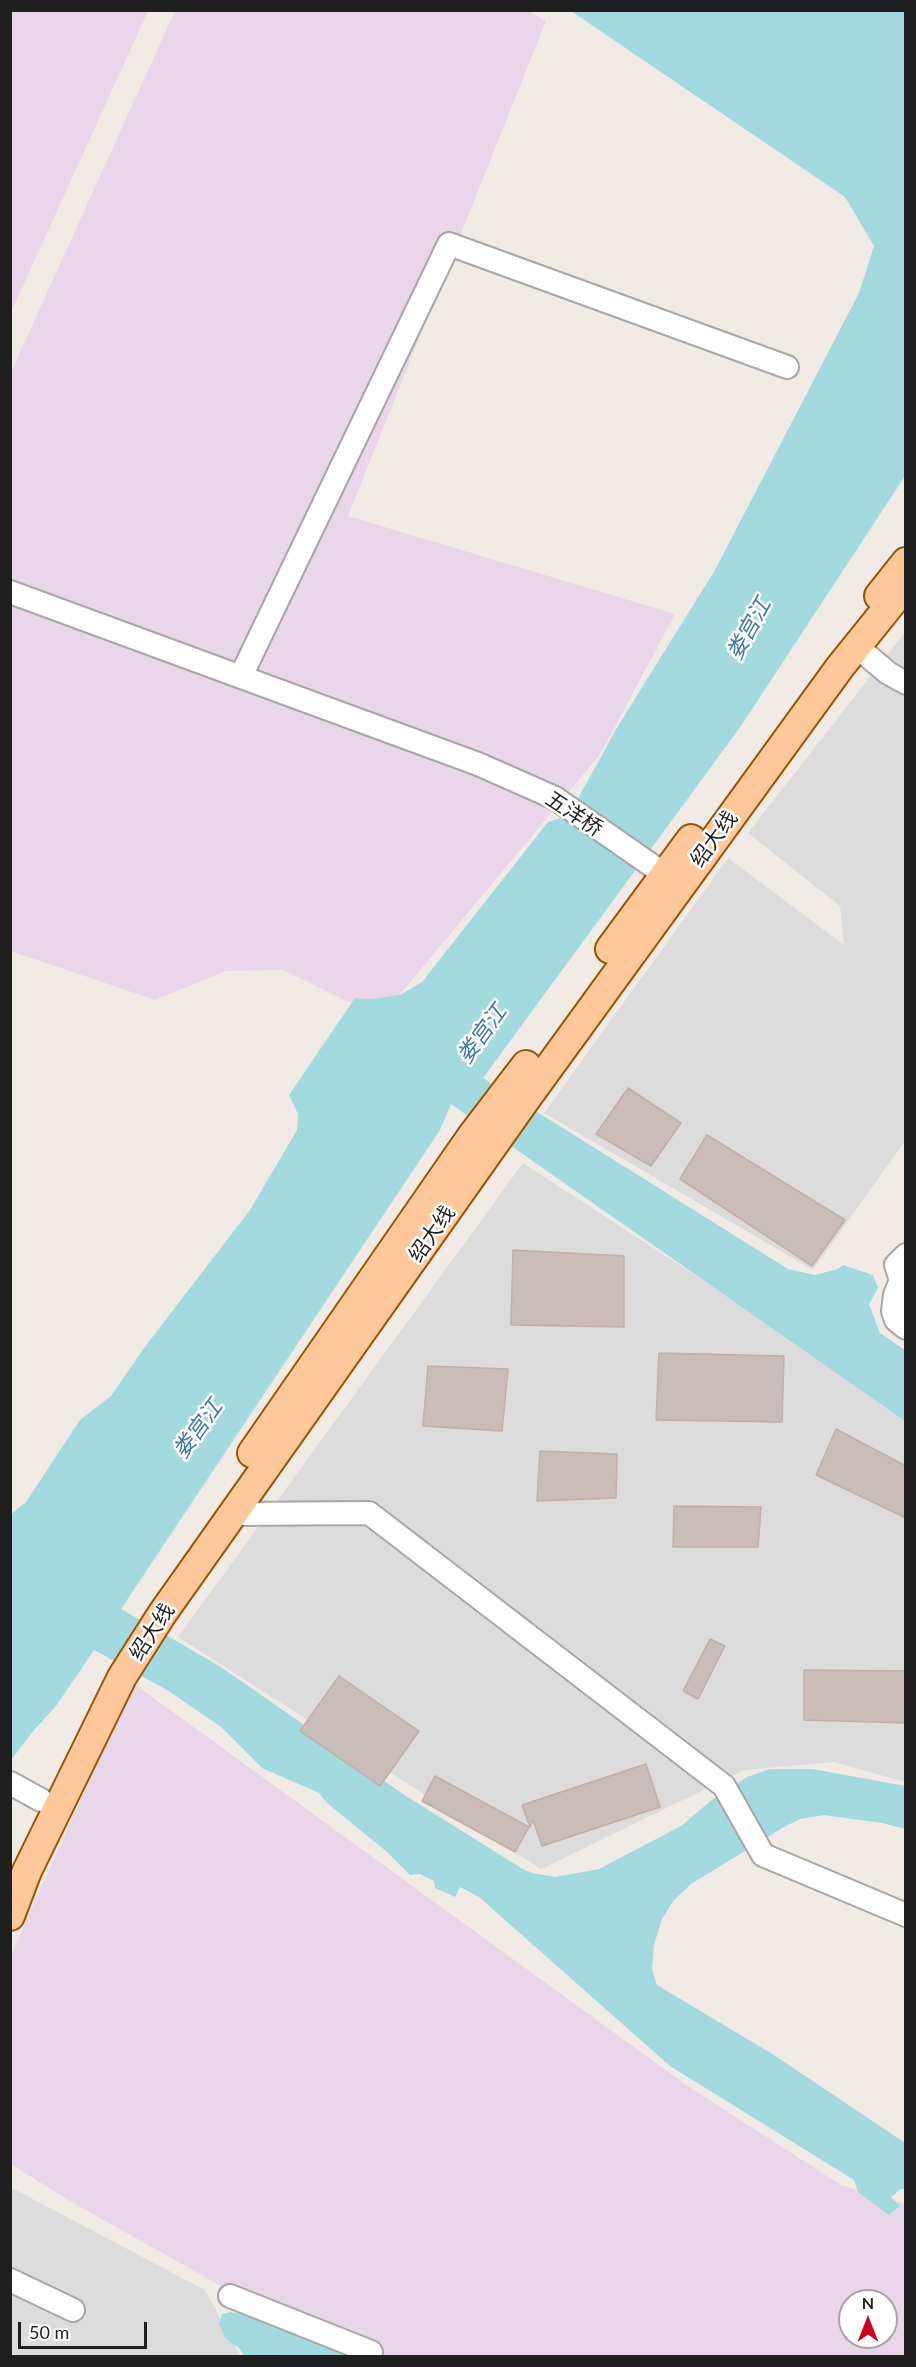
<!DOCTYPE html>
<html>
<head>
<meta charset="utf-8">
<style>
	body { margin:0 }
	#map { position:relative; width:916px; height:2367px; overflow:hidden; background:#f0ebe5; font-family:Lato,sans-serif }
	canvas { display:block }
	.frame { position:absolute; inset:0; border:12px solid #1f1f1f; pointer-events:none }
	.north { position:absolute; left:838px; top:2289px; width:60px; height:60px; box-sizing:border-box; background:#fff; border:2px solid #a5a5a5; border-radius:50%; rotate:0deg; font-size:16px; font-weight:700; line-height:24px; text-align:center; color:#1f1f1f }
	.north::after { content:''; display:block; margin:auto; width:21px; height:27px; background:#ce0019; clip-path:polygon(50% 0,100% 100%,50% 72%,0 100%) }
	.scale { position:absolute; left:18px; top:2322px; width:129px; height:27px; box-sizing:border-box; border:3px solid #1f1f1f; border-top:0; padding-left:8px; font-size:18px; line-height:21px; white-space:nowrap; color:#1f1f1f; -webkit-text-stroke:4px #fff; paint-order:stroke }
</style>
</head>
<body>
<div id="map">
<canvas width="916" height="2367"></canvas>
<div class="frame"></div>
<div class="north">N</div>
<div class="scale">50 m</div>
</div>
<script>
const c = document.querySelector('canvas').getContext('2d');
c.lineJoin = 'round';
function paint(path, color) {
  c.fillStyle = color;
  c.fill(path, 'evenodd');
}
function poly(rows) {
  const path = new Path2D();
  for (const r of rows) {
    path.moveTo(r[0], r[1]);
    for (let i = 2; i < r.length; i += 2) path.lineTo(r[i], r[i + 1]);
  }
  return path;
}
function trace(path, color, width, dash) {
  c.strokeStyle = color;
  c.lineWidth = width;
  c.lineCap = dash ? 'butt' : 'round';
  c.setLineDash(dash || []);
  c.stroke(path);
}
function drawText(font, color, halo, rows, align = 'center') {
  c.font = font + ' Lato,"Noto Sans SC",sans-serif';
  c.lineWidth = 5;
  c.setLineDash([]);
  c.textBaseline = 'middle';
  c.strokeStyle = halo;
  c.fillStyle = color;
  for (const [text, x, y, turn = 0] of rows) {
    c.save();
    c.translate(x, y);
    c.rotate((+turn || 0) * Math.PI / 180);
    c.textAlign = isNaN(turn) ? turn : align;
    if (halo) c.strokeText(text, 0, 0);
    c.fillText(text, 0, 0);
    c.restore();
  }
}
const residential = poly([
	[905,632,905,1141,813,1270,544,1113,728,858,844,945,840,906,748,833],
	[523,1163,905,1412,905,1782,834,1762,745,1770,541,1869,178,1637],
	[10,2187,205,2290,240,2356,11,2356]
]);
const industrial = poly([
	[11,10,148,11,11,312,10,11],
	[175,11,528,11,546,21,348,516,675,614,601,753,396,999,349,1002,283,970,226,971,155,1000,11,951,11,372],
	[133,1683,689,2087,841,2185,905,2204,905,2356,387,2356,237,2295,70,2201,11,2164,11,1955],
	[850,2301,886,2301,886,2337,850,2337]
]);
const water = poly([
	[571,11,905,11,905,476,741,726,483,1078,788,1269,815,1275,838,1269,843,1265,873,1275,878,1288,869,1304,880,1333,905,1350,905,1421,451,1104,440,1130,121,1609,221,1667,406,1796,526,1871,533,1873,555,1877,599,1869,681,1826,713,1799,747,1777,770,1769,813,1769,905,1786,905,1829,882,1823,824,1815,800,1819,784,1827,691,1884,674,1900,662,1919,654,1945,652,1970,657,1985,774,2055,905,2143,905,2189,901,2189,891,2197,900,2206,889,2215,858,2192,854,2180,670,2066,479,1897,460,1887,455,1897,435,1888,434,1881,420,1874,410,1875,386,1851,327,1803,319,1793,262,1768,221,1727,167,1690,94,1650,56,1706,34,1730,11,1760,10,1515,26,1502,80,1420,111,1396,144,1348,250,1210,297,1130,298,1114,289,1095,355,998,372,999,400,995,422,982,548,822,572,815,581,793,618,726,715,570,859,293,874,246,845,197],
	[231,2312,251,2316,369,2356,244,2356,240,2349,225,2338,219,2324,222,2314]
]);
const building = poly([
	[628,1088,681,1123,651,1166,596,1134,628,1088],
	[707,1135,845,1220,812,1266,680,1179,707,1135],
	[513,1250,624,1256,624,1327,511,1325,513,1250],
	[659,1353,784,1356,782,1422,656,1420,659,1353],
	[428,1366,508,1369,502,1431,423,1426,428,1366],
	[836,1429,906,1466,906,1518,816,1475,836,1429],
	[540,1451,617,1454,616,1498,537,1501,540,1451],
	[674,1506,761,1507,758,1547,673,1547,674,1506],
	[710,1639,725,1646,698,1699,683,1691,710,1639],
	[804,1670,906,1671,906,1723,804,1720,804,1670],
	[339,1676,419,1731,380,1786,300,1731,339,1676],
	[646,1764,660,1807,542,1846,533,1820,530,1827,522,1805,646,1764],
	[435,1776,529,1827,515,1852,422,1801,435,1776]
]);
const minor = poly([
	[10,592,478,764,555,798,664,874],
	[856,646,888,673,906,683],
	[241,676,449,244,787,367],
	[906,1255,896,1265,901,1280,895,1295,893,1311,896,1320,906,1328],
	[233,1514,369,1513,724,1786,763,1855,906,1915],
	[10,1783,41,1800],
	[10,2280,73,2310],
	[230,2296,371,2352]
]);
const major = poly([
	[879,596,906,562],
	[610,949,691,839],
	[252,1453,471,1137,526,1065],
	[10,1916,27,1871,122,1677,162,1614,526,1099,840,667,906,585]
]);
const streetNames = [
	["五洋桥",574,814,33],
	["绍大线",714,839,-54],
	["绍大线",432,1234,-55],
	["绍大线",152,1632,-57]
];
const waterNames = [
	["娄宫江",749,629,-61],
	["娄宫江",482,1034,-54],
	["娄宫江",198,1429,-54]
];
paint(residential, '#dddcdc');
paint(industrial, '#ead6e9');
paint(water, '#a3dae0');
paint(building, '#c8bdb8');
trace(building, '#c3afa6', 1.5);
trace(minor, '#a6a6a6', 26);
trace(major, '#9a5400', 32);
trace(minor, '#fff', 22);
trace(major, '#ffc89b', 28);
drawText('21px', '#1f1f1f', '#fff', streetNames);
drawText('italic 22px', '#3d799c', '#fff', waterNames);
</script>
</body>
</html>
